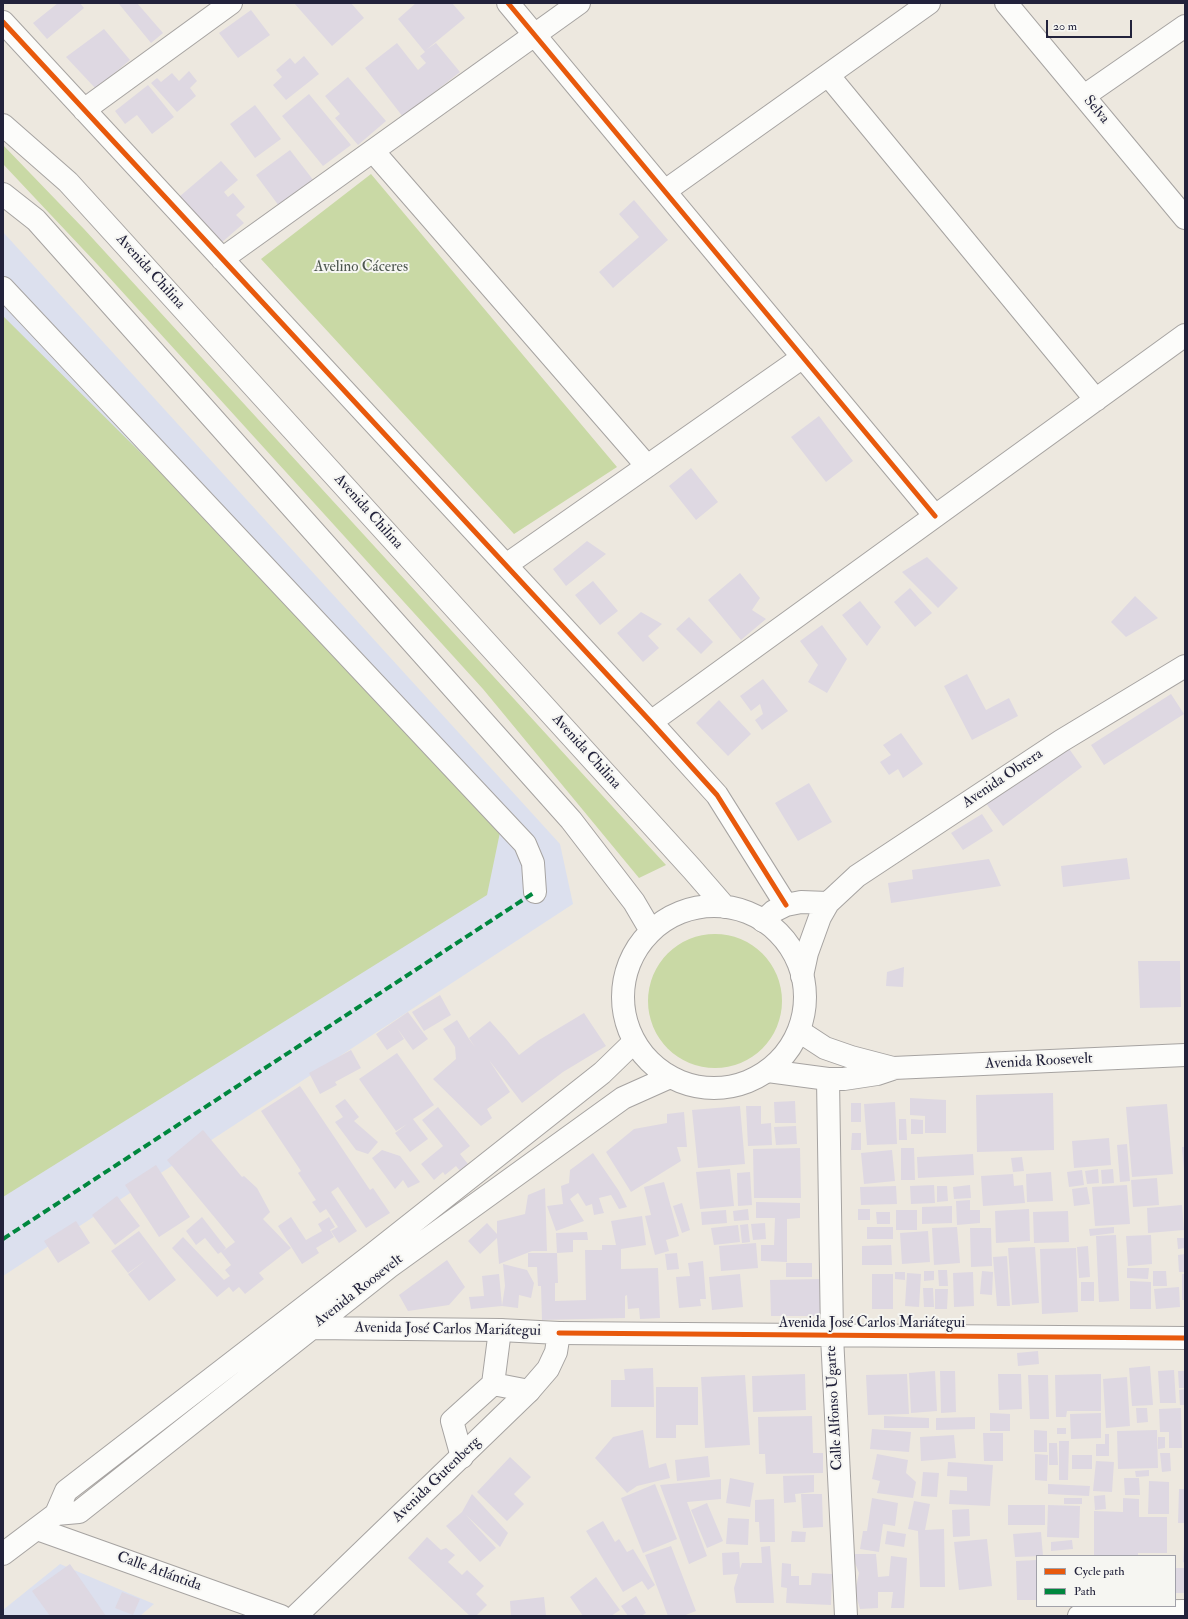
<!DOCTYPE html>
<html>
<head>
<meta charset="utf-8">
<style>
	body { margin:0 }
	#map { position:relative; width:1188px; height:1619px; overflow:hidden; background:#ede8df; font-family:"IM FELL Double Pica",serif }
	canvas { display:block }
	.frame { position:absolute; inset:0; border:4px solid #22223b; pointer-events:none }
	.legend { position:absolute; left:1036px; top:1555px; width:140px; height:52px; box-sizing:border-box; background:#f6f6f2; border:1px solid #a1a1a9; margin:0; padding:5px 7px; list-style:none; font-size:12px; color:#22223b }
	.legend li { display:flex; align-items:center; gap:8px; height:20px }
	.legend b { width:20px; border:1px solid #a1a1a9 }
	.scale { position:absolute; left:1046px; top:20px; width:86px; height:18px; box-sizing:border-box; border:2px solid #22223b; border-top:0; padding-left:5px; font-size:12px; line-height:14px; white-space:nowrap; color:#22223b; -webkit-text-stroke:3px #f6f6f2; paint-order:stroke }
</style>
</head>
<body>
<div id="map">
<canvas width="1188" height="1619"></canvas>
<div class="frame"></div>
<ul class="legend">
<li><b style="height:5px;background:#e8590c"></b>Cycle path</li>
<li><b style="height:5px;background:#00873e"></b>Path</li>
</ul>
<div class="scale">20 m</div>
</div>
<script>
const c = document.querySelector('canvas').getContext('2d');
c.lineJoin = 'round';
function paint(path, color) {
  c.fillStyle = color;
  c.fill(path, 'evenodd');
}
function poly(rows) {
  const path = new Path2D();
  for (const r of rows) {
    if (r.length === 3) {
      path.moveTo(r[0] + r[2], r[1]);
      path.arc(r[0], r[1], r[2], 0, 2 * Math.PI);
      continue;
    }
    path.moveTo(r[0], r[1]);
    for (let i = 2; i < r.length; i += 2) path.lineTo(r[i], r[i + 1]);
  }
  return path;
}
function trace(path, color, width, dash) {
  c.strokeStyle = color;
  c.lineWidth = width;
  c.lineCap = dash ? 'butt' : 'round';
  c.setLineDash(dash || []);
  c.stroke(path);
}
function drawText(font, color, halo, rows, align = 'center') {
  c.font = font + ' "IM FELL Double Pica",serif';
  c.lineWidth = 4;
  c.setLineDash([]);
  c.textBaseline = 'middle';
  c.strokeStyle = halo;
  c.fillStyle = color;
  for (const [text, x, y, turn = 0] of rows) {
    c.save();
    c.translate(x, y);
    c.rotate((+turn || 0) * Math.PI / 180);
    c.textAlign = isNaN(turn) ? turn : align;
    if (halo) c.strokeText(text, 0, 0);
    c.fillText(text, 0, 0);
    c.restore();
  }
}
const built = poly([
	[3,232,560,844,573,904,3,1276],
	[60,1564,154,1604,140,1616,3,1616,3,1610]
]);
const green = poly([
	[3,145,84,229,666,865,639,878,483,689,97,264,3,164],
	[371,174,617,467,514,534,261,259],
	[3,316,504,813,487,895,3,1197],
	[715,1001,67]
]);
const building = poly([
	[58,3,80,3,84,8,47,39,33,23],
	[120,3,137,3,163,33,151,43,119,4],
	[294,3,351,3,364,18,332,46],
	[416,3,452,3,465,18,426,50,436,43,460,72,403,117,365,68,397,43,418,70,426,63,420,56,425,52,398,19],
	[251,10,270,35,238,58,219,33],
	[104,29,130,60,96,89,66,57],
	[304,56,319,74,286,100,273,85,282,77,276,70,290,58,295,64],
	[189,71,197,81,190,88,196,96,177,112,151,83,157,78,161,82,172,73,179,81],
	[348,77,386,121,358,145,335,118,340,114,325,96],
	[148,85,174,117,152,134,137,115,125,124,115,111],
	[309,94,351,145,323,166,282,116],
	[255,105,281,139,255,158,230,124],
	[290,150,314,181,279,206,256,175],
	[221,161,238,180,224,192,228,197,233,193,245,207,236,215,244,223,220,244,179,197],
	[634,200,668,240,613,288,599,272,639,237,619,214],
	[819,416,853,461,826,482,791,437],
	[691,468,718,502,696,520,669,486],
	[587,541,606,554,566,586,553,569],
	[927,557,958,588,938,608,902,572],
	[740,573,760,598,752,610,766,619,741,640,708,600],
	[593,581,618,611,600,625,575,595],
	[910,588,932,613,915,627,894,602],
	[1135,596,1158,618,1126,637,1111,622],
	[860,601,881,627,867,646,842,615],
	[641,612,662,624,648,636,659,648,643,662,617,633],
	[689,617,713,642,701,654,676,629],
	[822,625,847,659,827,693,808,682,818,665,800,641],
	[967,674,986,710,1009,698,1018,716,972,740,944,686],
	[763,679,788,711,762,730,755,720,763,714,760,704,751,711,740,696],
	[1171,694,1184,714,1104,765,1091,745],
	[719,700,751,734,728,756,696,723],
	[901,733,923,764,903,778,898,769,889,775,880,762,891,755,883,745],
	[1065,743,1082,767,1003,826,985,802],
	[809,783,832,822,798,841,775,803],
	[982,814,993,831,963,850,951,833],
	[1127,858,1130,879,1063,887,1061,866],
	[989,859,1001,886,891,903,888,883,913,879,912,870],
	[1138,961,1180,961,1181,1007,1140,1008],
	[904,967,903,987,886,986,887,972],
	[440,995,451,1015,424,1031,412,1012],
	[408,1012,428,1039,413,1050,397,1028,404,1039,387,1050,376,1034],
	[584,1013,606,1046,563,1072,522,1103,489,1060,510,1092,487,1109,492,1118,481,1126,433,1079,456,1059,455,1047,443,1029,457,1020,469,1039,475,1047,469,1038,490,1021,507,1040,519,1055,539,1040],
	[351,1050,361,1068,335,1082,337,1085,320,1094,309,1073],
	[397,1053,434,1105,413,1119,428,1139,410,1152,395,1133,407,1124,396,1131,359,1079],
	[300,1086,370,1190,373,1188,390,1213,366,1228,338,1187,331,1192,357,1231,339,1243,331,1231,338,1227,326,1209,320,1213,312,1202,316,1200,298,1173,301,1171,261,1111],
	[1053,1093,1054,1150,977,1152,976,1095],
	[910,1098,946,1100,946,1133,925,1133,925,1116,910,1115],
	[345,1099,359,1117,354,1121,378,1142,368,1154,356,1150,335,1122,343,1117,335,1106],
	[795,1101,796,1123,775,1123,774,1102],
	[895,1102,897,1144,867,1145,864,1104],
	[851,1103,861,1103,861,1122,851,1122],
	[1167,1104,1173,1174,1132,1177,1126,1107],
	[740,1106,745,1164,698,1168,692,1110],
	[746,1106,761,1106,761,1124,771,1123,772,1145,748,1146],
	[438,1107,470,1146,460,1154,468,1164,460,1171,456,1166,445,1175,443,1172,434,1180,421,1164,443,1146,422,1120],
	[684,1112,687,1147,677,1147,681,1161,631,1192,606,1152,634,1129,667,1123,667,1114],
	[899,1119,906,1119,907,1140,899,1140],
	[911,1119,923,1120,923,1134,911,1134],
	[796,1126,797,1144,776,1145,774,1127],
	[203,1130,242,1177,244,1176,257,1188,270,1212,263,1219,291,1248,259,1273,264,1279,245,1294,239,1287,233,1292,229,1287,217,1297,172,1248,183,1237,224,1280,230,1276,225,1270,231,1265,221,1252,218,1254,205,1238,196,1245,186,1231,202,1217,226,1248,223,1251,235,1242,167,1160],
	[852,1133,861,1133,861,1150,851,1150],
	[1109,1138,1111,1165,1074,1168,1072,1141],
	[1127,1144,1130,1181,1120,1182,1117,1145],
	[1182,1147,1185,1147,1185,1169,1184,1170],
	[800,1148,801,1198,754,1198,753,1149],
	[901,1148,914,1148,915,1180,901,1180],
	[382,1150,400,1156,420,1182,408,1188,403,1180,395,1189,372,1158],
	[892,1150,895,1181,864,1184,861,1153],
	[593,1153,619,1191,627,1207,619,1209,611,1195,599,1198,604,1213,594,1215,592,1204,586,1206,578,1193,570,1199,584,1221,556,1231,547,1206,563,1204,561,1186,569,1183,570,1170],
	[973,1154,974,1175,918,1178,917,1157],
	[1022,1157,1024,1171,1013,1172,1011,1158],
	[156,1165,190,1217,159,1237,125,1185],
	[730,1169,734,1206,700,1209,696,1172],
	[1098,1169,1099,1183,1087,1184,1085,1171],
	[1113,1169,1114,1183,1102,1184,1101,1170],
	[1082,1170,1084,1185,1069,1187,1067,1172],
	[750,1172,752,1205,738,1206,737,1173],
	[1051,1172,1053,1201,1027,1202,1026,1174],
	[1013,1174,1014,1186,1023,1185,1025,1203,983,1206,981,1176],
	[1157,1178,1159,1205,1133,1207,1131,1180],
	[664,1182,679,1236,666,1240,669,1251,655,1255,645,1216,651,1215,644,1187],
	[934,1185,935,1203,911,1204,910,1186],
	[970,1185,971,1198,954,1199,953,1187],
	[1127,1185,1130,1224,1095,1226,1092,1187],
	[896,1186,897,1204,861,1205,860,1187],
	[937,1186,947,1186,948,1201,937,1202],
	[1087,1187,1090,1204,1074,1206,1072,1189],
	[545,1188,547,1251,532,1251,499,1264,497,1238,480,1254,468,1241,487,1223,497,1234,497,1221,525,1214,528,1195],
	[117,1196,140,1226,115,1245,92,1215],
	[970,1200,970,1210,980,1210,980,1223,957,1225,956,1201],
	[756,1202,800,1203,800,1218,787,1219,787,1262,761,1261,761,1245,774,1245,775,1218,756,1218],
	[682,1203,690,1230,682,1233,673,1206],
	[1182,1205,1184,1230,1148,1233,1147,1208],
	[952,1206,952,1223,922,1224,922,1207],
	[748,1209,749,1220,734,1221,733,1211],
	[858,1209,870,1209,870,1220,858,1220],
	[1029,1209,1030,1241,996,1243,995,1211],
	[726,1210,727,1223,702,1225,701,1212],
	[896,1210,917,1210,917,1230,896,1230],
	[1068,1211,1069,1242,1034,1243,1033,1212],
	[876,1212,890,1212,890,1224,877,1224],
	[642,1216,646,1245,621,1249,621,1269,658,1268,660,1318,640,1319,639,1308,628,1309,627,1295,625,1296,625,1318,542,1320,541,1286,538,1286,537,1267,528,1267,528,1253,557,1253,556,1233,587,1232,588,1240,573,1240,573,1252,557,1253,558,1283,555,1283,555,1301,586,1300,585,1250,602,1250,602,1245,616,1245,611,1221],
	[291,1217,306,1240,322,1231,318,1224,329,1217,335,1227,330,1230,334,1237,316,1248,319,1253,302,1264,278,1226],
	[76,1221,90,1243,58,1263,44,1241],
	[765,1223,766,1239,753,1240,751,1224],
	[748,1224,750,1242,742,1243,740,1225],
	[738,1225,740,1242,714,1245,711,1228],
	[867,1227,893,1227,893,1239,867,1239],
	[957,1227,960,1263,934,1265,932,1228],
	[1114,1227,1114,1233,1090,1236,1089,1229],
	[970,1228,991,1228,992,1266,971,1267],
	[139,1231,176,1280,149,1301,128,1274,146,1260,128,1273,111,1251],
	[928,1231,930,1262,902,1264,900,1233],
	[1116,1235,1119,1301,1099,1302,1096,1236],
	[1151,1235,1152,1264,1128,1266,1126,1236],
	[1177,1238,1185,1238,1185,1248,1178,1249],
	[756,1243,758,1268,721,1271,719,1246],
	[891,1245,892,1265,862,1265,862,1246],
	[1088,1246,1090,1277,1079,1278,1077,1247],
	[1035,1247,1039,1303,1012,1305,1008,1248],
	[1076,1248,1078,1312,1042,1314,1040,1249],
	[677,1253,679,1269,667,1270,665,1254],
	[1185,1254,1185,1272,1179,1272,1178,1255],
	[1007,1256,1010,1306,997,1306,993,1257],
	[447,1260,465,1287,449,1305,408,1311,399,1295],
	[703,1261,706,1299,700,1299,701,1306,679,1308,676,1277,690,1276,688,1263],
	[786,1263,812,1263,812,1277,786,1277],
	[503,1264,527,1270,534,1283,531,1298,519,1295,518,1308,502,1306,471,1309,469,1297,484,1296,482,1276,499,1274,502,1306,505,1286],
	[1127,1268,1149,1268,1148,1279,1127,1278],
	[938,1270,947,1270,948,1286,939,1286],
	[924,1271,934,1271,934,1280,924,1281],
	[982,1271,993,1272,992,1295,980,1294],
	[1153,1271,1166,1271,1167,1286,1153,1286],
	[895,1272,905,1272,905,1280,895,1279],
	[973,1272,974,1306,954,1307,953,1273],
	[907,1273,921,1274,919,1307,905,1306],
	[740,1274,743,1307,712,1310,709,1277],
	[872,1274,893,1274,893,1309,872,1309],
	[1182,1274,1185,1274,1185,1300,1182,1300],
	[822,1279,822,1316,771,1316,770,1280],
	[1130,1281,1151,1282,1151,1309,1130,1309],
	[1081,1282,1094,1282,1094,1301,1081,1301],
	[1179,1287,1180,1307,1156,1309,1154,1289],
	[923,1288,933,1288,934,1307,924,1307],
	[935,1289,948,1289,947,1309,935,1309],
	[1038,1351,1039,1364,1018,1366,1017,1353],
	[1150,1366,1153,1405,1132,1406,1129,1368],
	[653,1368,654,1407,611,1407,611,1380,625,1380,624,1369],
	[1174,1370,1176,1403,1160,1403,1158,1371],
	[935,1371,937,1411,911,1413,909,1373],
	[940,1371,955,1371,956,1412,941,1413],
	[1178,1371,1185,1371,1185,1388,1179,1388],
	[805,1374,806,1410,753,1412,752,1376],
	[907,1374,909,1414,868,1415,866,1375],
	[998,1374,1021,1374,1022,1409,999,1410],
	[1101,1374,1101,1411,1067,1411,1066,1417,1056,1417,1055,1375],
	[745,1375,750,1445,705,1448,701,1377],
	[1028,1375,1048,1375,1049,1419,1030,1419],
	[1127,1377,1130,1426,1106,1428,1103,1379],
	[656,1387,698,1387,698,1425,676,1425,676,1438,656,1438],
	[1185,1389,1185,1405,1180,1405,1179,1390],
	[1136,1408,1147,1408,1148,1422,1137,1423],
	[1181,1408,1182,1448,1169,1448,1169,1432,1160,1432,1159,1409],
	[990,1413,1010,1414,1010,1431,990,1431],
	[1101,1413,1101,1438,1071,1439,1070,1414],
	[812,1416,813,1453,823,1453,823,1473,766,1474,765,1454,759,1454,758,1417],
	[884,1416,929,1418,929,1428,884,1428],
	[975,1417,975,1429,936,1430,936,1418],
	[1057,1428,1066,1428,1066,1434,1057,1434],
	[872,1429,911,1432,909,1452,870,1449],
	[643,1430,649,1468,666,1463,670,1478,637,1486,627,1493,595,1458,613,1437],
	[1034,1430,1047,1431,1047,1452,1034,1452],
	[1157,1430,1158,1468,1118,1469,1117,1431],
	[983,1433,1003,1433,1003,1461,984,1461],
	[1105,1434,1109,1434,1109,1456,1096,1456,1096,1444,1105,1444],
	[954,1435,956,1458,921,1461,920,1437],
	[1158,1437,1165,1437,1165,1448,1158,1449],
	[1059,1441,1069,1441,1068,1480,1059,1480],
	[1049,1443,1057,1443,1058,1465,1049,1465],
	[1160,1453,1170,1453,1171,1471,1162,1472],
	[877,1454,908,1460,906,1473,916,1482,913,1498,877,1493,880,1481,872,1479],
	[1035,1454,1048,1455,1047,1481,1035,1480],
	[1072,1455,1092,1455,1092,1469,1072,1469],
	[708,1456,710,1477,677,1481,675,1460],
	[510,1457,531,1477,514,1494,524,1504,507,1521,477,1492],
	[1096,1461,1114,1462,1112,1492,1093,1491],
	[948,1462,993,1465,990,1506,949,1504,950,1490,967,1491,967,1477,947,1476],
	[1149,1470,1149,1476,1136,1477,1135,1471],
	[923,1472,939,1473,937,1497,921,1496],
	[814,1475,814,1492,795,1494,796,1502,784,1503,783,1476],
	[730,1478,754,1483,750,1507,726,1503],
	[1124,1478,1139,1478,1140,1495,1125,1495],
	[721,1479,721,1499,687,1502,707,1556,689,1564,660,1485],
	[1149,1481,1169,1482,1169,1514,1148,1514],
	[655,1484,677,1539,643,1553,621,1498],
	[1048,1484,1090,1486,1089,1496,1048,1494],
	[1179,1489,1185,1489,1185,1523,1178,1523],
	[472,1494,508,1533,500,1547,466,1515,496,1548,480,1562,446,1526,462,1512],
	[801,1494,822,1494,823,1527,803,1528],
	[1105,1495,1106,1509,1095,1510,1094,1496],
	[872,1498,898,1503,895,1526,883,1524,879,1552,860,1549,863,1531,867,1531],
	[1064,1498,1082,1498,1082,1504,1064,1504],
	[1123,1498,1139,1499,1139,1517,1167,1517,1167,1553,1138,1553,1138,1556,1094,1556,1094,1511,1123,1512],
	[774,1499,775,1542,760,1542,759,1522,755,1522,755,1500],
	[914,1501,930,1504,925,1530,944,1529,945,1587,920,1587,918,1531,908,1529],
	[707,1503,723,1541,707,1548,691,1510],
	[1008,1505,1045,1505,1045,1525,1008,1525],
	[1048,1505,1080,1506,1079,1538,1047,1537],
	[969,1509,970,1536,953,1537,952,1510],
	[728,1518,749,1519,748,1545,726,1544],
	[603,1521,615,1542,619,1539,627,1552,633,1549,655,1585,648,1590,642,1581,623,1592,586,1531],
	[792,1531,806,1532,805,1542,791,1542],
	[887,1531,906,1534,904,1547,885,1544],
	[1041,1532,1043,1556,1015,1557,1013,1534],
	[427,1537,441,1550,446,1548,455,1555,448,1562,462,1575,467,1570,484,1586,476,1594,487,1605,476,1616,470,1616,408,1558],
	[987,1539,992,1586,959,1590,954,1542],
	[1072,1540,1073,1549,1051,1551,1051,1542],
	[1184,1545,1185,1545,1185,1563,1183,1562],
	[671,1546,696,1611,683,1616,668,1616,645,1555],
	[770,1546,774,1603,736,1603,734,1588,738,1574,723,1575,722,1553,739,1552,740,1569,742,1563,762,1563,761,1547],
	[855,1554,876,1554,878,1577,889,1576,891,1556,907,1558,904,1608,891,1608,893,1592,878,1592,878,1608,860,1609,855,1592,859,1573,855,1563],
	[1037,1560,1037,1600,1017,1600,1016,1561],
	[782,1563,791,1564,791,1576,799,1576,799,1585,811,1585,812,1573,832,1574,831,1605,786,1603,787,1588,781,1587],
	[70,1564,106,1616,50,1616,32,1591],
	[1175,1568,1184,1568,1184,1593,1175,1593],
	[596,1577,620,1610,611,1616,583,1616,570,1597],
	[122,1592,140,1599,133,1615,115,1608],
	[636,1596,646,1613,641,1616,628,1616,621,1606],
	[544,1597,546,1616,511,1616,510,1601]
]);
const minor = poly([
	[508,3,935,516],
	[1006,3,1185,218],
	[3,22,651,722,717,795,786,905],
	[828,75,1096,400],
	[1084,96,1185,26],
	[84,110,231,3],
	[373,151,647,466],
	[665,191,929,3],
	[222,259,579,3],
	[3,288,525,844,533,863,535,892],
	[506,565,803,357],
	[651,722,1185,335],
	[763,921,774,911,786,905,801,902,828,903],
	[802,976,807,953,820,917,828,903,857,876,1061,741,1185,666],
	[799,1031,825,1048,851,1057,893,1068,1185,1055],
	[768,1071,828,1079,844,1079,877,1074,892,1069],
	[828,1079,832,1336,846,1616],
	[559,1333,1185,1338],
	[493,1384,500,1330],
	[462,1457,452,1421,493,1384,529,1391],
	[37,1529,281,1616],
	[1079,1616,1087,1612,1185,1611]
]);
const major = poly([
	[3,125,68,182,692,869,725,907],
	[3,194,36,220,571,820,634,902,651,931],
	[714,997,91],
	[56,1514,79,1512,389,1267,623,1098,670,1077],
	[3,1554,56,1514,66,1491,373,1254,602,1073,634,1042],
	[296,1616,529,1391,548,1369,556,1352,559,1333,500,1330,312,1328]
]);
const quiet = poly([
	[3,1239,535,892]
]);
const cycleway = poly([
	[508,3,935,516],
	[3,22,651,722,717,795,786,905],
	[559,1333,1185,1338]
]);
const streetNames = [
	["Selva",1096,110,50],
	["Avenida Chilina",150,272,48],
	["Avenida Chilina",368,512,48],
	["Avenida Chilina",586,752,48],
	["Avenida Obrera",1003,779,-34],
	["Avenida Roosevelt",1039,1062,-3],
	["Avenida Roosevelt",359,1291,-38],
	["Avenida José Carlos Mariátegui",872,1324],
	["Avenida José Carlos Mariátegui",448,1330,1],
	["Calle Alfonso Ugarte",835,1408,-93],
	["Avenida Gutenberg",437,1480,-44],
	["Calle Atlántida",159,1572,20]
];
const parkNames = [
	["Avelino Cáceres",361,268]
];
paint(built, '#dce0ee');
paint(green, '#c9d9a5');
paint(building, '#ded8e2');
trace(minor, '#a6a3a1', 24);
trace(major, '#a6a3a1', 24);
trace(minor, '#fcfcfa', 22);
trace(major, '#fcfcfa', 22);
trace(quiet, '#00873e', 4, [8, 4]);
trace(cycleway, '#e8590c', 5);
drawText('15px', '#22223b', '#f6f6f2', streetNames);
drawText('15px', '#4b554d', '#f6f6f2', parkNames);
</script>
</body>
</html>
